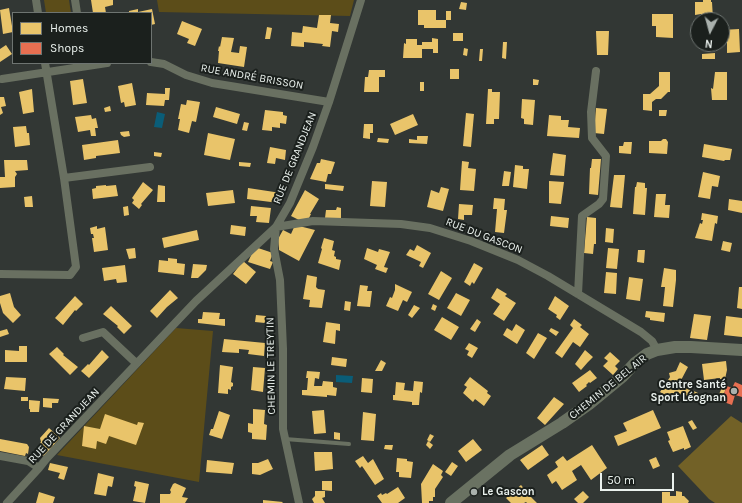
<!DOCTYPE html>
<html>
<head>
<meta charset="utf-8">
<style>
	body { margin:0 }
	#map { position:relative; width:742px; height:503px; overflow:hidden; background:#323734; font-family:Karla,sans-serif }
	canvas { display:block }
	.legend { position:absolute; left:12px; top:12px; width:140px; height:52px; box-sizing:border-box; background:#1b201d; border:1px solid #6e7471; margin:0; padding:5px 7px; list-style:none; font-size:12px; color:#ebf2ee }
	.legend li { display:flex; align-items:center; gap:8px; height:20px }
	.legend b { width:20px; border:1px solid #6e7471 }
	.north { position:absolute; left:690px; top:12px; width:40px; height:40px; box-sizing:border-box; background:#1b201d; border:1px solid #6e7471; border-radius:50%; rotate:186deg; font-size:11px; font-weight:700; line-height:16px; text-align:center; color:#ebf2ee }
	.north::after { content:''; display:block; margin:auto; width:14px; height:18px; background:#aab1ad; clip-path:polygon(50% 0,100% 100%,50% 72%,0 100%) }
	.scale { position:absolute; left:600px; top:473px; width:74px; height:18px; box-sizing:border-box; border:2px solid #ebf2ee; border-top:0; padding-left:5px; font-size:12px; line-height:14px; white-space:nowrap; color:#ebf2ee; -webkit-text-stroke:3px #1b201d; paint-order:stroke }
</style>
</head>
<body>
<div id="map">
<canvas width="742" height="503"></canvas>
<ul class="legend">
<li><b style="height:11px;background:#e9c46a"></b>Homes</li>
<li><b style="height:11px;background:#e76f51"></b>Shops</li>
</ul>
<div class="north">N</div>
<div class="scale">50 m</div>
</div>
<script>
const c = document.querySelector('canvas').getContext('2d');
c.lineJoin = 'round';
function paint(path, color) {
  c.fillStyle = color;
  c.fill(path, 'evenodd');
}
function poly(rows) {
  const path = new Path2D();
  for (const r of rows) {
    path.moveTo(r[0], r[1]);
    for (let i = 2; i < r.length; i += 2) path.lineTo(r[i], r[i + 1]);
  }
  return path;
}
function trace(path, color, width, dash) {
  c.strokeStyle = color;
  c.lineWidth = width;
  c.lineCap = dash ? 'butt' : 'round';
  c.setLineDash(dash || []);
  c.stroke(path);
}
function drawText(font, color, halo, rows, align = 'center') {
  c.font = font + ' Karla,sans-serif';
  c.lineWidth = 4;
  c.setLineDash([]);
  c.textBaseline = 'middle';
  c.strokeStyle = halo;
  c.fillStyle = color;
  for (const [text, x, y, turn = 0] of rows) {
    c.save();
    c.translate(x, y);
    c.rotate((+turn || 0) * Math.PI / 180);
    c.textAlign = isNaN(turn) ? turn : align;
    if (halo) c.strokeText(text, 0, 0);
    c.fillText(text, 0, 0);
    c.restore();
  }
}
const green = poly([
	[44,0,69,0,71,13,46,13],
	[157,0,354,0,350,16,159,12],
	[176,328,213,331,199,482,57,455]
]);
const forest = poly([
	[731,416,742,423,742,503,715,503,709,499,678,466]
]);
const water = poly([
	[157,112,165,114,162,128,154,127],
	[336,375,353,376,352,383,336,382]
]);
const homes = poly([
	[91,0,113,0,113,5,105,7,106,13,93,13],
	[703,0,711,0,711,2,712,2,713,19,701,19,701,14,695,15,695,2,703,2],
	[461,2,467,3,466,10,459,9],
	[9,8,13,32,3,34,0,10],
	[138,9,138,12,152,9,155,24,151,25,151,13,129,13,129,11],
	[418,10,436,10,436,20,446,20,446,11,451,11,451,20,446,20,446,28,424,28,424,25,418,25],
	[652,14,673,14,673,38,656,37,656,26,652,26],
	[319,15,331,15,330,23,339,24,338,32,332,31,330,47,322,46,323,44,304,42,304,47,291,46,292,32,302,33,303,26,317,28],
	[182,21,202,29,195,46,187,43,189,39,177,34],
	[267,27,272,28,270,39,265,39],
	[739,29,740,52,727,53,727,41,722,41,722,30],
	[596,31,609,31,608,55,597,55],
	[453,33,463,33,463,41,453,41],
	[222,37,234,38,231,52,239,53,240,46,247,47,244,67,218,63,219,51,218,51,219,46,220,47],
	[432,38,438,39,438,53,433,53,433,49,422,49,422,58,403,58,404,43,406,44,406,39,417,39,417,45,422,45,422,42,432,42],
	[503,42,507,42,506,59,502,58],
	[6,45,12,54,0,62,0,49],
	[464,48,468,49,467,56,463,55],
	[480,49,483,49,482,61,479,61],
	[715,53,715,59,702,59,702,54],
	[450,69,459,69,459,79,450,79],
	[369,70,385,70,385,77,379,77,379,92,364,92,365,77,368,77],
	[659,72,670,72,670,92,668,92,661,99,656,99,652,102,652,111,643,110,643,94,650,94,659,86],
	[715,72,727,72,727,100,712,100,711,88,713,89],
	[83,79,87,103,73,105,70,81],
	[533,79,539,80,538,85,533,85],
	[420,82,424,82,424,91,420,91],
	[132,83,136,105,125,107,124,102,121,103,118,86],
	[165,88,170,88,169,100,165,100,164,106,146,105,147,93,165,94],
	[32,89,34,112,23,114,19,92],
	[488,89,492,89,492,92,500,92,499,119,494,119,494,124,486,124],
	[0,97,4,97,6,106,1,107,3,113,0,115],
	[522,99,535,100,533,125,524,124,524,119,521,118],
	[187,100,200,102,196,122,192,121,189,133,178,130,180,119,178,119,181,104,186,105],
	[110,106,111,111,105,112,104,108],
	[216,107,240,114,237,124,213,117],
	[596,108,607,109,604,134,594,133],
	[265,110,283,112,283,115,287,116,286,124,280,123,280,128,272,127,272,131,262,130],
	[659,110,667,110,666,116,659,116],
	[466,113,474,114,471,147,463,146],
	[413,114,418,125,395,135,390,124],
	[91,115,92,119,96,118,98,128,95,128,96,136,91,136,90,130,78,132,75,117],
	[549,115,561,116,561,120,569,120,568,127,580,128,579,138,547,136],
	[244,122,249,123,247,131,242,130],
	[364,124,373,124,373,133,370,133,370,139,363,138],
	[26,126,27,133,29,133,30,145,15,147,13,127],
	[129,131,130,136,124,137,121,135,120,132],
	[208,133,235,139,230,160,204,155],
	[417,136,428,136,427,144,409,143,409,139,417,140],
	[378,138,389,139,388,143,377,142],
	[663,139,666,139,668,142,667,154,649,153,649,141,661,141],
	[118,140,120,153,96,156,96,158,84,160,82,145],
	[624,142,632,142,631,154,619,153,619,146,623,146],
	[704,144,732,149,730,160,725,160,724,161,702,157],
	[270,147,286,150,285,160,276,158,275,164,267,163],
	[154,152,162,153,161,157,154,156],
	[553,153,566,155,564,176,550,175],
	[321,159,335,162,331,174,328,174,326,182,310,179,317,163,320,163],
	[592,159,601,159,598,195,589,194,590,168,591,168],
	[4,160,27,160,28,170,15,171,17,174,15,177,15,187,0,188,0,177,5,177],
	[462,161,469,162,468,168,476,169,474,191,460,190],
	[239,162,251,163,250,167,239,166],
	[515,165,523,166,523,169,529,169,527,189,513,187],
	[504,171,511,172,509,186,502,186],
	[703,172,720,176,718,187,712,186,710,199,698,197],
	[614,175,625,175,622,208,610,207],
	[372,181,387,182,385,207,370,206],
	[549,181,564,182,561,204,549,203],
	[143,182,153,190,141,204,142,205,139,209,132,203,134,200,132,198],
	[637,182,645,183,645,188,647,188,645,215,633,214,635,187,636,187],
	[325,184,344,186,343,191,325,189],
	[106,185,106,186,116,185,118,196,93,199,92,189,96,188,96,186],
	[158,185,165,186,165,202,157,202],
	[441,187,449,189,443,211,427,207,431,190,439,193],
	[248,188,281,193,279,203,247,199],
	[233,190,235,203,208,206,206,193],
	[305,190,319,199,310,214,311,214,308,220,299,220,291,216],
	[656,194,666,194,665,205,670,205,669,218,654,217],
	[32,196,33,207,25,207,24,197],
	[494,198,505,199,504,210,507,210,504,233,495,232,497,209,493,209],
	[729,199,742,201,742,213,728,210],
	[459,204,473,205,472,215,464,215,464,220,458,219],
	[128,206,129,215,124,216,123,207],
	[251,206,271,208,269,223,256,222,257,216,250,216],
	[337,207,341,208,341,218,325,218,326,210,336,210],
	[702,213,718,216,717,224,715,223,712,241,695,238,700,223,702,224,703,220,701,220],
	[551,216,569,218,568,228,550,226],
	[587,217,596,218,596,244,594,244,593,254,584,253],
	[231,225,246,227,245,236,230,234],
	[295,225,315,230,299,261,279,250,279,248,278,239,283,230,291,234],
	[97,226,97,229,105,227,108,250,94,252,92,238,94,238,93,234,91,234,90,228],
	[606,228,614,229,613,243,605,242],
	[197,230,199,240,164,248,162,238],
	[324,238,334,241,332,250,335,251,334,256,336,257,336,259,341,260,339,270,318,263,322,249,321,248],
	[723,241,732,243,730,252,721,250],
	[417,245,431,253,423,268,419,266,421,262,406,255,410,249,414,251],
	[255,247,273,253,270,261,273,262,270,269,248,262],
	[135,248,136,258,129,259,126,249],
	[367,248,378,252,379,249,390,252,384,267,388,268,386,273,375,269,377,265,364,259],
	[608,248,619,249,617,269,606,268],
	[638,250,645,250,644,263,637,262],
	[168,258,177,259,177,263,185,264,184,275,158,272,159,260,168,261],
	[243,261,256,272,246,284,233,274],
	[474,263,483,268,474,284,472,282,470,286,464,282],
	[193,264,207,265,206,270,198,278,191,278],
	[125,265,127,282,117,283,116,279,104,281,102,268],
	[664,268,676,270,676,280,673,307,663,306,665,287,661,287],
	[441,271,452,278,439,300,428,294],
	[606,272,617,273,616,294,604,293],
	[307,275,317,277,316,287,318,289,325,290,322,308,309,307,310,300,303,299],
	[629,277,643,279,640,301,626,299],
	[395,284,412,292,407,302,403,300,398,311,386,306,390,297,392,298,395,290],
	[360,285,368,286,367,291,372,291,370,307,357,306],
	[739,287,742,287,742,309,737,308],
	[497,288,507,294,505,296,516,303,504,321,493,314,500,304,491,298],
	[170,290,178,298,167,307,157,318,150,311],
	[10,293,14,307,21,315,13,323,3,313,0,303,0,296],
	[456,293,470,300,461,316,447,308],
	[75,296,83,304,76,311,75,310,63,325,55,318],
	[555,296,569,306,560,320,556,317,557,315,548,309],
	[345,301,351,302,350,311,344,310],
	[433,304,437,306,435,311,431,309],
	[414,305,420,308,412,318,408,315],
	[111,306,132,326,124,334,117,327,118,326,103,314],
	[646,311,665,313,664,322,650,320,650,318,645,317],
	[203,312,220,313,219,319,225,319,225,326,198,323,198,319,202,319],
	[694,314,711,316,707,340,690,338],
	[256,315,266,316,265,323,255,322],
	[726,316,742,318,742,337,724,335],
	[442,317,459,327,451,340,434,330],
	[477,319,481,322,475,332,470,329],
	[574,319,582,325,580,327,589,334,580,347,573,342,562,358,555,353,573,328,570,325],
	[326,322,340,324,340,331,336,330,335,344,323,342],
	[516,324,525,330,517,344,503,335,507,328,512,331],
	[551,328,559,332,556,336,549,331],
	[7,329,9,334,0,337,0,331],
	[538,333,547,338,534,359,526,353],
	[224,339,265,343,264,356,248,354,249,350,239,349,239,353,222,352],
	[469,343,478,348,472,358,467,355,469,351,465,349],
	[19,346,27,346,27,362,5,362,5,350,19,351],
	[57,347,64,354,63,355,78,367,70,375,49,354],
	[102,350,109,357,89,378,81,371,88,364,89,365],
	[585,350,593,357,588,362,585,359,588,362,581,370,575,364],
	[610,352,620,361,615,366,618,369,613,375,603,366,608,361,604,358],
	[332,357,347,359,346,367,331,365],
	[381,360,386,363,382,371,375,371],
	[726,361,727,370,725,379,720,379,720,378,704,380,702,364],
	[680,362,688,367,679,384,698,393,695,400,681,393,677,402,660,392,670,377,669,373,676,371],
	[220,365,233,367,231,382,233,383,233,386,231,387,231,390,228,389,228,394,218,393],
	[253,367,265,368,263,392,251,390],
	[590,370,597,378,590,383,589,382,586,385,587,386,579,392,572,383],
	[307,371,320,372,319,379,315,378,314,386,322,386,323,381,333,382,333,387,337,388,336,396,327,395,327,397,302,395,302,390,307,390,308,378,306,378],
	[6,377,26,378,25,391,4,389],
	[470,377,488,391,487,393,491,396,484,406,475,399,473,402,463,393,467,387,464,385],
	[362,378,373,379,372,393,361,392],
	[414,381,423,382,422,393,420,392,419,405,412,405,412,402,393,400,393,395,395,395,396,382,405,383,404,390,413,391],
	[723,385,727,386,721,401,717,399],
	[21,397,28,397,28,401,21,401],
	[554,397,564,404,545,425,537,418],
	[43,398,59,399,58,403,52,403,52,408,43,407],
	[29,400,40,401,39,412,30,412,30,409,29,409],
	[253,409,265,410,264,424,267,425,266,440,252,439,252,433,248,432,248,423,253,424],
	[324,410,326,433,314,434,312,411],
	[653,410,661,428,618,446,614,436,627,431,623,423],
	[219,411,230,415,222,439,209,435,211,429,213,429],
	[363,412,376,414,374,441,361,440],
	[105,414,137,425,138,422,144,423,136,445,109,436,106,444,97,441,96,449,82,446,84,426,100,429],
	[692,420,697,428,693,430,688,422],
	[683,426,691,447,684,450,684,448,673,452,668,441,670,440,667,432],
	[49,428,60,438,44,456,43,455,40,458,36,453,42,445,40,443,41,442,40,438],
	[334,432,340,433,340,440,334,439],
	[430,434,434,436,430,442,427,440],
	[0,439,27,444,29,447,28,454,26,453,25,456,0,451],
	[473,439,482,450,466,462,458,451],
	[428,441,433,445,430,449,426,445],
	[385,445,393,445,392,450,384,449],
	[542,445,549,455,528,470,520,460],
	[592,445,607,468,591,480,581,465,572,471,577,480,562,490,556,481,552,484,547,475,558,467,555,462,563,456,567,461],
	[314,452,332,452,333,469,315,471],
	[363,456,368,463,373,459,384,479,375,485,362,466,360,468,355,461],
	[656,457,660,466,653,469,649,460],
	[397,458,407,459,407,461,413,462,411,478,399,477,399,472,396,472],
	[268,459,273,469,260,475,252,474,252,463,258,463],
	[207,460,234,463,232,474,206,472],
	[452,462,458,466,451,476,445,472],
	[50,463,68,467,64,480,58,478,60,473,48,470],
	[433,464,443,471,441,475,443,477,435,489,435,497,433,497,433,501,429,501,429,503,422,503,421,484],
	[98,473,114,477,112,487,108,486,106,496,94,494],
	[135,481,149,484,145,503,133,501,136,487,134,486],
	[322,481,332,481,332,491,322,490],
	[175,483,186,488,182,497,188,498,185,503,160,503,160,494,170,494,171,492,170,490,173,484],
	[521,485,531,497,537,503,527,503,526,502,524,503,511,503,506,498],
	[398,487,405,498,398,503,382,503,377,496,381,493,382,495,386,493,387,494],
	[315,491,325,491,325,497,322,498,325,503,314,503,312,499,315,496],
	[583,491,589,497,583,503,578,503,574,499],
	[676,491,682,492,682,496,684,496,689,501,688,503,662,503,662,492,670,492,670,496,676,496],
	[39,492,55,497,53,503,36,503],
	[263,500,283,502,282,503,263,503]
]);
const shops = poly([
	[735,382,742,385,742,397,735,395,732,405,721,401,727,386,732,388]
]);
const lane = poly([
	[285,439,349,444]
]);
const street = poly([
	[36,0,38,13],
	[75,0,77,13],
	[151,62,164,64,186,75,212,83,329,102],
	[2,79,107,63],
	[64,178,150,167],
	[276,227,313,221,401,224,430,228,471,241,518,260,548,276,641,332,652,341,657,350],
	[276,227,274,249,280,280,283,349,283,429,299,503],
	[0,274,70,275,76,267,64,178,45,63],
	[578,294,582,216,599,204,603,199,606,156,592,138,591,112,596,71],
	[83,338,103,332,136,363],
	[0,456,28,461,39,468],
	[7,503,39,468,47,458,196,301,276,227,290,203,313,147,329,102,361,0]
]);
const secondary = poly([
	[451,503,510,455,562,423,589,404,623,376,635,363,647,354,657,350,675,347,691,347,742,350]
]);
const markers = [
	[734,391,4,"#aab1ad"],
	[474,492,4,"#aab1ad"]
];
const streetNames = [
	["RUE ANDRÉ BRISSON",252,77,10],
	["RUE DE GRANDJEAN",295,158,-68],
	["RUE DU GASCON",484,236,21],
	["CHEMIN LE TREYTIN",271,366,-91],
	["CHEMIN DE BEL AIR",608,387,-39],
	["RUE DE GRANDJEAN",64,426,-47]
];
const poiNames = [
	["Centre Santé",726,385],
	["Sport Léognan",726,398],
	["Le Gascon",482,492,"left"]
];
paint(green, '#5c4d19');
paint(forest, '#726127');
paint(water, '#0a5d78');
paint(homes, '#e9c46a');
paint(shops, '#e76f51');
trace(lane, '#697061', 4);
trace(street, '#697061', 8);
trace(secondary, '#6a7262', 12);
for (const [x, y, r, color] of markers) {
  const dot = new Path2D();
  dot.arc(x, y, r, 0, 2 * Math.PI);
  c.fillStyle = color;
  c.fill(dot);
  trace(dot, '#1b201d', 1.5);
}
drawText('11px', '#ebf2ee', '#1b201d', streetNames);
drawText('bold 11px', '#ebf2ee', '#1b201d', poiNames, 'right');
</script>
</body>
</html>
